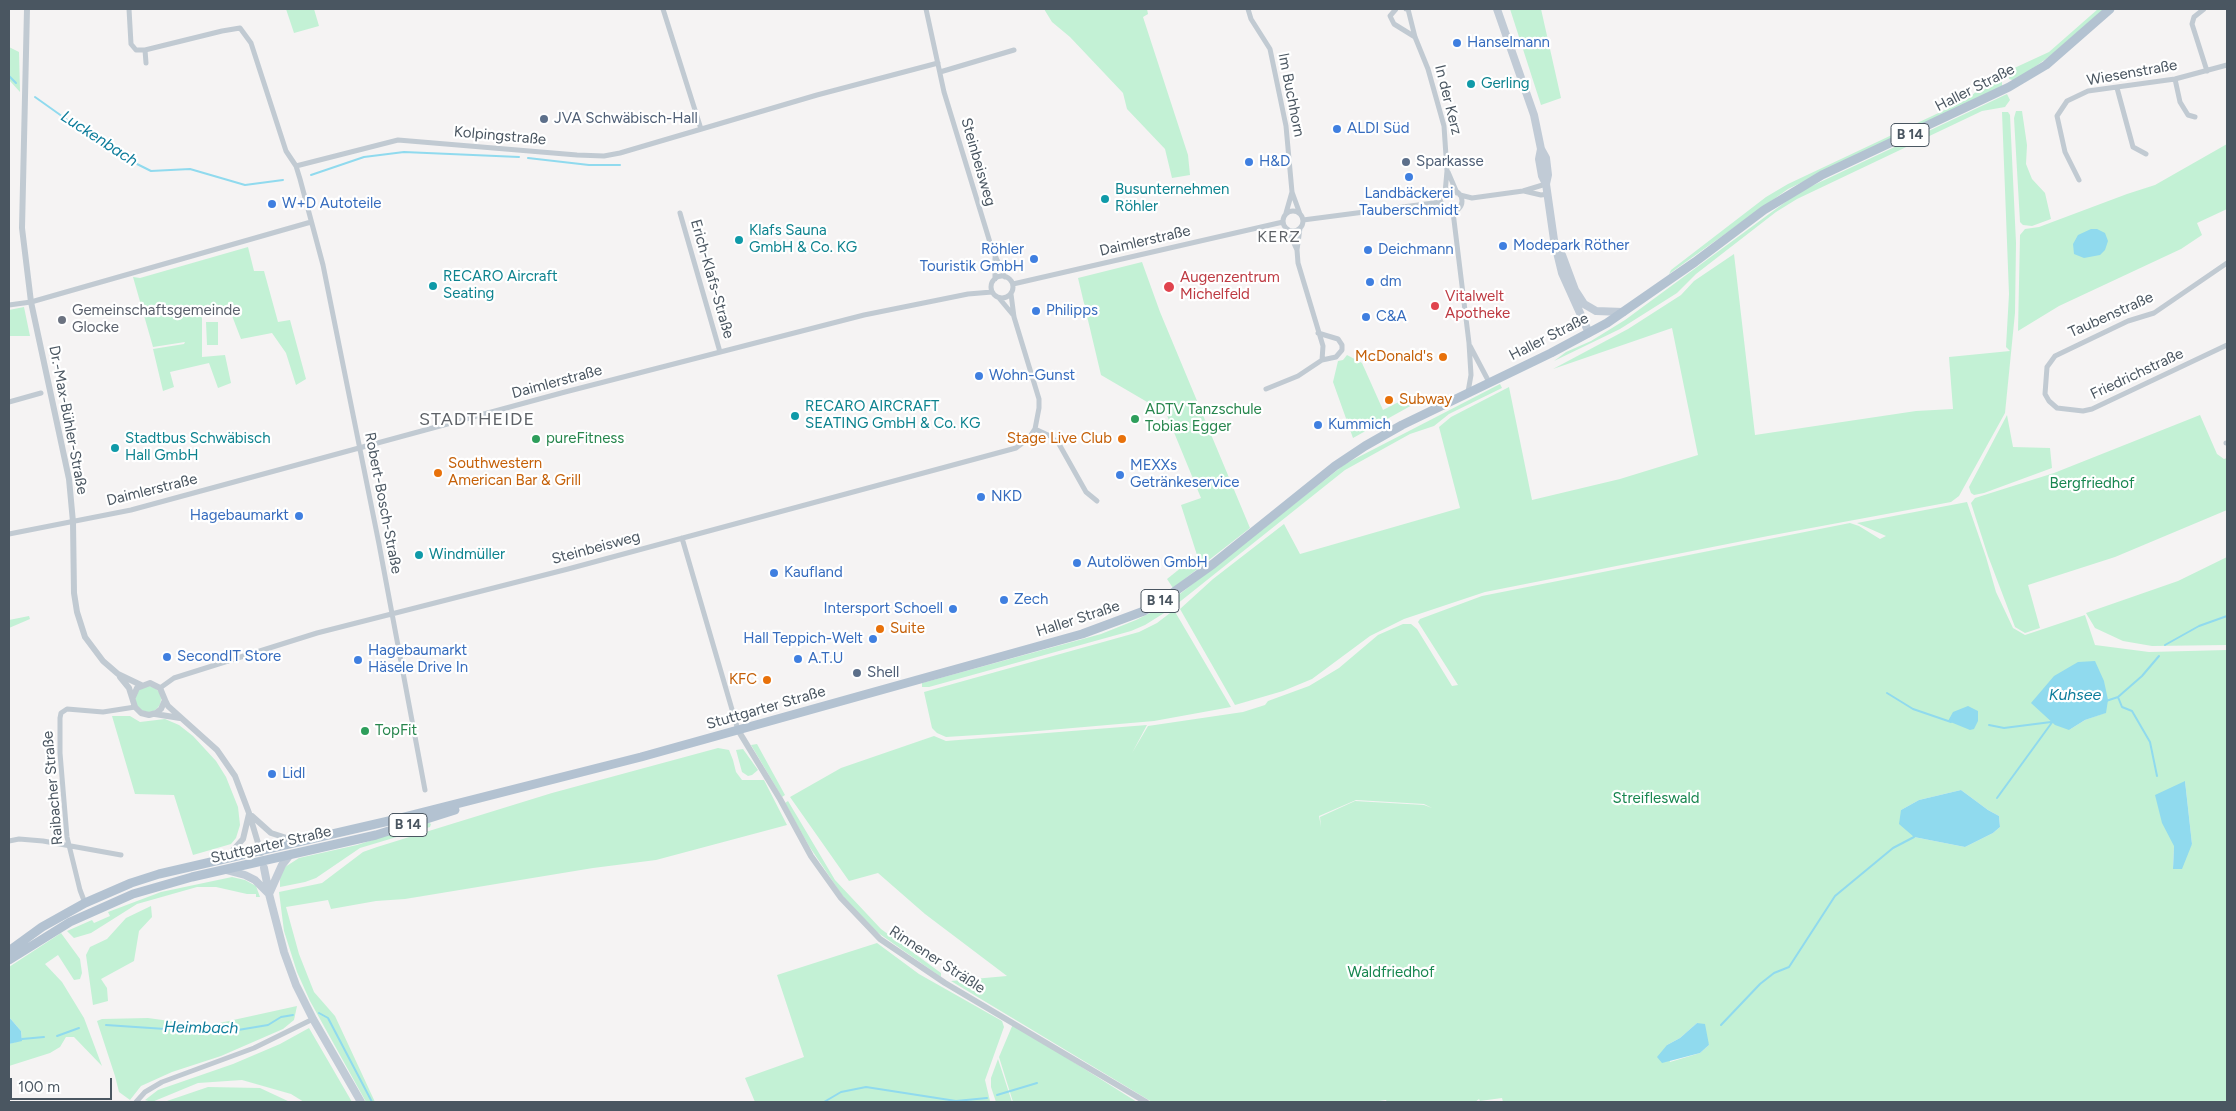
<!DOCTYPE html>
<html>
<head>
<meta charset="utf-8">
<style>
	body { margin:0 }
	#map { position:relative; width:2236px; height:1111px; overflow:hidden; background:#f5f3f3; font-family:Figtree,sans-serif }
	canvas { display:block }
	.frame { position:absolute; inset:0; border:10px solid #4a5661; pointer-events:none }
	.scale { position:absolute; left:10px; top:1078px; width:102px; height:22px; box-sizing:border-box; border:2px solid #4a5661; border-top:0; padding-left:6px; font-size:15px; line-height:18px; white-space:nowrap; color:#4a5661; -webkit-text-stroke:4px #fff; paint-order:stroke }
</style>
</head>
<body>
<div id="map">
<canvas width="2236" height="1111"></canvas>
<div class="frame"></div>
<div class="scale">100 m</div>
</div>
<script>
const c = document.querySelector('canvas').getContext('2d');
c.lineJoin = 'round';
function paint(path, color) {
  c.fillStyle = color;
  c.fill(path, 'evenodd');
}
function poly(rows) {
  const path = new Path2D();
  for (const r of rows) {
    if (r.length === 3) {
      path.moveTo(r[0] + r[2], r[1]);
      path.arc(r[0], r[1], r[2], 0, 2 * Math.PI);
      continue;
    }
    path.moveTo(r[0], r[1]);
    for (let i = 2; i < r.length; i += 2) path.lineTo(r[i], r[i + 1]);
  }
  return path;
}
function trace(path, color, width, dash) {
  c.strokeStyle = color;
  c.lineWidth = width;
  c.lineCap = dash ? 'butt' : 'round';
  c.setLineDash(dash || []);
  c.stroke(path);
}
function drawText(font, color, halo, rows, align = 'center') {
  c.font = font + ' Figtree,sans-serif';
  c.lineWidth = 4.5;
  c.setLineDash([]);
  c.textBaseline = 'middle';
  c.strokeStyle = halo;
  c.fillStyle = color;
  for (const [text, x, y, turn = 0] of rows) {
    c.save();
    c.translate(x, y);
    c.rotate((+turn || 0) * Math.PI / 180);
    c.textAlign = isNaN(turn) ? turn : align;
    if (halo) c.strokeText(text, 0, 0);
    c.fillText(text, 0, 0);
    c.restore();
  }
}
const green = poly([
	[286,9,314,9,319,26,294,33],
	[1044,9,1147,9,1148,14,1143,17,1188,155,1190,175,1172,178,1165,149,1127,109,1123,93,1070,37,1052,22],
	[1510,9,1541,9,1561,98,1541,105],
	[2098,9,2104,9,2050,56,2015,81,2009,79,2010,70,2049,52],
	[9,47,19,52,20,92,9,80],
	[1997,77,2002,81,2002,86,1788,189,1669,274,1671,270,1766,197,1788,184,1966,100,1987,83],
	[2007,94,2010,100,2005,107,1982,111,1797,199,1776,212,1696,274,1677,293,1620,329,1554,361,1566,352,1591,341,1625,320,1799,192],
	[2016,111,2022,111,2027,145,2026,164,2032,179,2045,193,2051,219,2032,226,2023,225,2020,222,2014,118],
	[2002,112,2008,112,2010,115,2016,243,2015,313,2005,413,1959,496,1951,502,1768,536,1485,592,1404,619,1370,636,1312,679,1283,691,1235,705,1180,609,1213,579,1284,524,1300,554,1460,508,1439,427,1451,417,1509,387,1532,500,1620,479,1698,455,1672,328,1553,369,1628,329,1681,295,1694,281,1734,254,1755,435,1916,411,1953,409,1949,357,2010,351,2006,347,2009,294],
	[2227,144,2227,209,2197,223,2202,235,2181,249,2059,306,2018,331,2020,235,2025,229,2039,227,2127,194,2155,185],
	[248,247,254,271,264,271,278,322,290,320,306,379,296,385,286,353,272,333,241,339,229,308,202,314,202,357,225,355,231,383,218,388,209,363,170,372,174,387,163,391,153,349,184,344,185,342,153,347,133,277,140,278],
	[1142,262,1160,312,1250,528,1173,588,1167,579,1197,555,1181,505,1201,498,1166,413,1101,375,1078,278],
	[24,307,30,336,9,336,9,310],
	[206,322,218,322,218,345,207,345],
	[1347,355,1362,363,1383,410,1420,391,1423,399,1353,438,1333,382,1338,361,1343,360],
	[1500,384,1502,388,1449,414,1434,426,1410,434,1345,470,1177,604,1175,602,1176,597,1345,464],
	[2007,415,2013,447,2050,448,2052,468,1984,493,1974,495,1971,493,1969,487],
	[2200,415,2217,454,2224,459,2227,458,2227,510,2115,557,2028,585,2040,628,2025,633,2015,627,1988,556,1971,503,1975,498,2054,473],
	[1967,502,1986,557,1996,592,2013,628,2025,635,2085,615,2095,645,2149,652,2227,650,2227,1102,1503,1102,1502,1098,1480,1101,1479,1099,1475,1102,1387,1102,1386,1100,1372,1102,1152,1102,951,981,1007,976,925,914,878,873,849,881,790,797,841,768,934,736,946,741,1147,725,1132,753,1148,726,1243,712,1265,705,1268,701,1309,686,1339,668,1378,635,1403,624,1411,624,1417,629,1452,686,1458,685,1418,622,1420,619,1482,596,1850,523,1859,526,1880,539,1886,536,1857,523],
	[2104,681,2105,713,2085,720,2069,730],
	[2185,781,2192,844,2173,868,2174,846],
	[1961,790,1988,810,1999,816,2000,827,1993,833,1965,847,1914,837,1901,810,1919,800],
	[1356,800,1424,804,1432,808,1424,805,1355,801,1320,817,1321,827,1319,816],
	[1697,1023,1709,1045,1700,1053,1670,1062,1667,1045,1680,1038],
	[2227,557,2227,645,2152,646,2123,641,2095,628,2086,613,2178,581],
	[1166,605,1169,606,1169,610,1145,625,1131,631,929,687,922,687,922,683,1101,634,1136,620],
	[1174,610,1231,707,1154,721,1026,732,946,737,937,733,932,728,924,692,1139,632,1157,623],
	[29,616,30,619,9,628,9,620],
	[148,699,13],
	[112,716,130,716,140,722,165,719,179,725,193,736,216,761,226,777,238,807,240,825,236,838,231,844,193,855,174,795,135,794],
	[757,744,785,795,782,797,751,745],
	[718,748,729,750,733,760,736,772,742,780,764,780,787,825,656,860,593,868,405,899,376,901,331,909,328,900,286,907,299,954,314,992,335,1016,375,1102,366,1102,310,1001,297,972,284,931,279,892,322,883,363,852,377,847,552,793],
	[743,749,758,770,752,775,748,776,742,772,736,750],
	[788,801,835,880,881,929,941,973,941,977,874,930,846,901,809,846,785,803],
	[428,822,431,824,430,827,360,848,316,878,305,882,280,887,280,877,285,867,299,858,357,845],
	[232,877,245,880,256,886,260,897,256,897,256,894,247,894,216,887,197,887,137,904,91,933,74,938,67,931,92,920,94,923,110,916,108,912,161,892],
	[151,906,152,917,139,931,134,961,101,979,107,988,108,1001,93,1005,86,955,90,947,107,939,126,918],
	[61,933,80,959,82,973,80,979,74,980,58,955,45,964,62,982,84,1018,102,1066,74,1037,66,1037,60,1047,50,1053,9,1066,9,1044,22,1040,21,1031,9,1017,9,967],
	[877,943,919,974,1002,1021,1004,1027,985,1080,990,1101,755,1102,745,1078,804,1057,777,975],
	[297,1006,294,1020,283,1029,221,1056,172,1072,141,1086,130,1100,119,1092,115,1076,97,1021,102,1019,148,1018,206,1026],
	[1013,1024,1137,1102,1013,1102,999,1057],
	[309,1028,352,1102,304,1102,291,1094,242,1080,198,1083,152,1102,145,1100,158,1090,233,1064,280,1044],
	[998,1059,1012,1102,996,1102,991,1087,991,1078],
	[208,1087,260,1088,290,1102,164,1102]
]);
const water = poly([
	[2091,229,2097,229,2105,233,2108,241,2105,250,2100,255,2084,258,2074,254,2073,244,2078,235],
	[2095,661,2104,681,2108,700,2106,713,2085,720,2069,730,2055,725,2031,703,2054,676,2078,662],
	[1968,706,1978,711,1978,721,1974,729,1970,730,1948,721,1953,712],
	[2185,781,2192,844,2182,869,2173,869,2174,846,2162,823,2155,795],
	[1961,790,1988,810,1999,816,2000,827,1993,833,1965,847,1914,837,1899,824,1901,810,1919,800],
	[9,1017,21,1031,22,1041,9,1044],
	[1697,1023,1705,1024,1709,1045,1700,1053,1662,1063,1657,1057,1667,1045,1680,1038]
]);
const stream = poly([
	[9,76,16,83],
	[35,97,111,151,151,171,190,169,245,185,283,180],
	[528,158,589,165,620,165],
	[311,175,364,157,404,152,519,157],
	[2165,645,2199,626,2227,616],
	[1887,693,1913,709,1951,722],
	[2118,697,2122,707,2132,711,2150,742,2157,776],
	[2106,701,2118,697,2142,676,2159,656],
	[1989,725,2004,728,2051,722],
	[1997,798,2053,721],
	[319,1013,328,1018,372,1102],
	[106,1025,195,1031,232,1031,268,1025,281,1017,293,1015],
	[1721,1025,1760,984,1774,973,1789,967,1835,896,1893,848,1914,837],
	[57,1036,79,1028],
	[22,1039,44,1037],
	[997,1095,1037,1083],
	[824,1102,841,1092,866,1087,956,1101,987,1098]
]);
const minor = poly([
	[129,9,131,44,136,50,145,50,222,31,240,28,251,43,286,151,296,166,300,179,323,265,379,544,425,790],
	[663,9,701,129],
	[926,9,944,92,992,249,1005,277],
	[1248,9,1251,19,1270,49,1286,126,1292,192,1300,214],
	[1396,9,1390,16,1394,24,1415,37],
	[1406,9,1408,9,1415,37,1428,69,1444,126,1447,171,1445,193],
	[2204,9,2194,17,2192,24,2207,71],
	[145,50,146,63],
	[940,72,1014,50],
	[2175,79,2180,102,2188,115,2195,117],
	[2117,88,2133,147,2146,154],
	[296,166,398,140,577,155,604,156,620,153,817,95,938,63],
	[1448,172,1457,193],
	[2079,180,2065,152,2057,116,2067,101,2088,91,2175,79,2227,65],
	[1451,201,11],
	[1524,191,1541,195,1548,194],
	[1460,195,1472,198,1523,191,1546,184],
	[1293,221,10],
	[1453,212,1469,343,1471,375,1468,392],
	[680,213,720,352],
	[1286,213,1292,192],
	[1303,220,1441,202],
	[1288,230,1297,250],
	[995,258,995,279],
	[2227,263,2154,313,2128,321,2055,356,2047,367,2045,394,2049,401,2057,408,2083,411,2092,409,2227,345],
	[1002,287,11],
	[1013,284,1283,222],
	[999,298,1014,316],
	[9,305,31,302,311,222],
	[1318,333,1338,339,1342,345,1342,350,1336,357,1322,360],
	[1470,346,1489,382],
	[1266,389,1298,376,1322,360,1323,346,1298,263,1297,250,1300,228],
	[9,402,41,393],
	[1035,429,1050,436,1059,444,1086,492,1097,501],
	[2226,443,2227,443],
	[9,534,131,510,565,392,864,315,968,294,992,292],
	[682,538,738,730],
	[160,688,174,678,317,633,568,569,1016,448,1029,438,1035,429,1039,408,1039,399,1014,317,1011,294],
	[9,841,19,839,43,841,121,855],
	[85,903,80,890,67,837,60,753,60,718,61,713,67,709,103,712,135,707],
	[136,1102,145,1092,162,1082,254,1048,313,1019]
]);
const tertiary = poly([
	[27,9,22,228,31,302,69,479,73,522,74,593,77,612,85,637,103,661,118,674,141,685],
	[120,677,129,688,135,707,141,713,149,715,156,713,161,709,165,700,160,688,150,683,137,688,133,697],
	[165,700,168,706,217,750,235,776,249,813,261,853],
	[155,714,180,718],
	[738,730,780,799,811,856,841,898,880,939,945,983,1146,1102],
	[252,816,271,833,296,841],
	[227,857,243,839,249,814]
]);
const secondary = poly([
	[1497,9,1534,115,1541,149,1546,158,1548,175,1546,184,1554,240,1562,273,1589,333],
	[1541,149,1539,159,1542,176,1546,184],
	[1562,255,1575,290,1584,304,1596,311,1623,312],
	[264,868,268,888],
	[226,870,245,875,255,880,269,894,284,952,296,985,313,1019,361,1102],
	[269,894,282,865,289,856]
]);
const primary = poly([
	[9,951,42,927,85,903,131,883,159,874,393,820,641,757,1082,634,1144,611,1167,597,1213,564,1335,466,1365,446,1402,425,1551,353,1607,323,1695,262,1764,210,1822,175,2009,87,2046,65,2110,9],
	[9,960,70,922,133,894,192,877,376,835,455,810]
]);
const markers = [
	[1457,43,5,"#3f7fe0"],
	[1471,84,5,"#0f9aa8"],
	[544,119,5,"#5c6f8a"],
	[1337,129,5,"#3f7fe0"],
	[1249,162,5,"#3f7fe0"],
	[1406,162,5,"#5c6f8a"],
	[1409,177,5,"#3f7fe0"],
	[1105,199,5,"#0f9aa8"],
	[272,204,5,"#3f7fe0"],
	[739,240,5,"#0f9aa8"],
	[1503,246,5,"#3f7fe0"],
	[1368,250,5,"#3f7fe0"],
	[1034,259,5,"#3f7fe0"],
	[1370,282,5,"#3f7fe0"],
	[433,286,5,"#0f9aa8"],
	[1169,287,6,"#e0444e"],
	[1435,306,5,"#e0444e"],
	[1036,311,5,"#3f7fe0"],
	[1366,317,5,"#3f7fe0"],
	[62,320,5,"#6b7280"],
	[1443,357,5,"#e8710a"],
	[979,376,5,"#3f7fe0"],
	[1389,400,5,"#e8710a"],
	[795,416,5,"#0f9aa8"],
	[1135,419,5,"#2e9e5b"],
	[1318,425,5,"#3f7fe0"],
	[536,439,5,"#2e9e5b"],
	[1122,439,5,"#e8710a"],
	[115,448,5,"#0f9aa8"],
	[438,473,5,"#e8710a"],
	[1120,475,5,"#3f7fe0"],
	[981,497,5,"#3f7fe0"],
	[299,516,5,"#3f7fe0"],
	[419,555,5,"#0f9aa8"],
	[1077,563,5,"#3f7fe0"],
	[774,573,5,"#3f7fe0"],
	[1004,600,5,"#3f7fe0"],
	[953,609,5,"#3f7fe0"],
	[880,629,5,"#e8710a"],
	[873,639,5,"#3f7fe0"],
	[167,657,5,"#3f7fe0"],
	[798,659,5,"#3f7fe0"],
	[358,660,5,"#3f7fe0"],
	[857,673,5,"#5c6f8a"],
	[767,680,5,"#e8710a"],
	[365,731,5,"#2e9e5b"],
	[272,774,5,"#3f7fe0"]
];
const shields = [
	[1910,135,38],
	[1160,601,38],
	[408,825,38]
];
const shieldNames = [
	["B 14",1910,135],
	["B 14",1160,601],
	["B 14",408,825]
];
const shopNames = [
	["Hanselmann",1467,43],
	["ALDI Süd",1347,129],
	["H&D",1259,162],
	["Landbäckerei",1409,194,"center"],
	["Tauberschmidt",1409,211,"center"],
	["W+D Autoteile",282,204],
	["Modepark Röther",1513,246],
	["Röhler",1024,250,"right"],
	["Touristik GmbH",1024,267,"right"],
	["Deichmann",1378,250],
	["dm",1380,282],
	["Philipps",1046,311],
	["C&A",1376,317],
	["Wohn-Gunst",989,376],
	["Kummich",1328,425],
	["MEXXs",1130,466],
	["Getränkeservice",1130,483],
	["NKD",991,497],
	["Hagebaumarkt",289,516,"right"],
	["Autolöwen GmbH",1087,563],
	["Kaufland",784,573],
	["Zech",1014,600],
	["Intersport Schoell",943,609,"right"],
	["Hall Teppich-Welt",863,639,"right"],
	["Hagebaumarkt",368,651],
	["Häsele Drive In",368,668],
	["SecondIT Store",177,657],
	["A.T.U",808,659],
	["Lidl",282,774]
];
const streetNames = [
	["Wiesenstraße",2132,73,-10],
	["Haller Straße",1975,88,-27],
	["Im Buchhorn",1291,95,79],
	["In der Kerz",1448,100,76],
	["Kolpingstraße",500,136,5],
	["Steinbeisweg",978,162,74],
	["Daimlerstraße",1145,241,-13],
	["Erich-Klafs-Straße",712,279,74],
	["Taubenstraße",2111,315,-24],
	["Haller Straße",1549,337,-27],
	["Friedrichstraße",2137,374,-25],
	["Daimlerstraße",557,382,-15],
	["Dr.-Max-Bühler-Straße",68,420,79],
	["Daimlerstraße",152,490,-14],
	["Robert-Bosch-Straße",383,503,79],
	["Steinbeisweg",596,548,-15],
	["Haller Straße",1078,619,-18],
	["Stuttgarter Straße",766,708,-16],
	["Raibacher Straße",53,788,-95],
	["Stuttgarter Straße",271,845,-13],
	["Rinnener Sträßle",937,960,33]
];
const cultureNames = [
	["Gerling",1481,84],
	["Busunternehmen",1115,190],
	["Röhler",1115,207],
	["Klafs Sauna",749,231],
	["GmbH & Co. KG",749,248],
	["RECARO Aircraft",443,277],
	["Seating",443,294],
	["RECARO AIRCRAFT",805,407],
	["SEATING GmbH & Co. KG",805,424],
	["Stadtbus Schwäbisch",125,439],
	["Hall GmbH",125,456],
	["Windmüller",429,555]
];
const serviceNames = [
	["JVA Schwäbisch-Hall",554,119],
	["Sparkasse",1416,162],
	["Shell",867,673]
];
const healthNames = [
	["Augenzentrum",1180,278],
	["Michelfeld",1180,295],
	["Vitalwelt",1445,297],
	["Apotheke",1445,314]
];
const worshipNames = [
	["Gemeinschaftsgemeinde",72,311],
	["Glocke",72,328]
];
const foodNames = [
	["McDonald's",1433,357],
	["Subway",1399,400,"left"],
	["Stage Live Club",1112,439],
	["Southwestern",448,464,"left"],
	["American Bar & Grill",448,481,"left"],
	["Suite",890,629,"left"],
	["KFC",757,680]
];
const leisureNames = [
	["ADTV Tanzschule",1145,410],
	["Tobias Egger",1145,427],
	["pureFitness",546,439],
	["TopFit",375,731]
];
const parkNames = [
	["Bergfriedhof",2092,484],
	["Streifleswald",1656,799],
	["Waldfriedhof",1391,973]
];
const waterNames = [
	["Luckenbach",99,139,33],
	["Kuhsee",2075,695],
	["Heimbach",201,1028,1]
];
const neighbourhoodNames = [
	["KERZ",1279,237]
];
const quarterNames = [
	["STADTHEIDE",477,420]
];
paint(green, '#c3f1d5');
paint(water, '#90daee');
trace(stream, '#90daee', 2);
trace(minor, '#c1cad2', 5);
trace(tertiary, '#c1cad2', 6);
trace(secondary, '#c1cbd6', 8);
trace(primary, '#b3c2d1', 9);
for (const [x, y, r, color] of markers) {
  const dot = new Path2D();
  dot.arc(x, y, r, 0, 2 * Math.PI);
  c.fillStyle = color;
  c.fill(dot);
  trace(dot, '#fff', 2);
}
for (const [x, y, w] of shields) {
  const box = new Path2D();
  box.roundRect(x - w / 2, y - 11.5, w, 23, 4);
  c.fillStyle = '#fff';
  c.fill(box);
  trace(box, '#4a5661', 1);
}
drawText('bold 14px', '#4a5661', null, shieldNames);
drawText('15px', '#366cbe', '#fff', shopNames, 'left');
drawText('15px', '#4a5661', '#fff', streetNames);
drawText('15px', '#0d838f', '#fff', cultureNames, 'left');
drawText('15px', '#4e5e75', '#fff', serviceNames, 'left');
drawText('15px', '#be3a42', '#fff', healthNames, 'left');
drawText('15px', '#5b616d', '#fff', worshipNames, 'left');
drawText('15px', '#c56008', '#fff', foodNames, 'right');
drawText('15px', '#27864d', '#fff', leisureNames, 'left');
drawText('15px', '#17864f', '#fff', parkNames);
drawText('italic 16px', '#0c7c9b', '#fff', waterNames);
c.letterSpacing = '1px';
drawText('16px', '#5f6368', '#fff', neighbourhoodNames);
c.letterSpacing = '0px';
c.letterSpacing = '1px';
drawText('18px', '#5f6368', '#fff', quarterNames);
c.letterSpacing = '0px';
</script>
</body>
</html>
